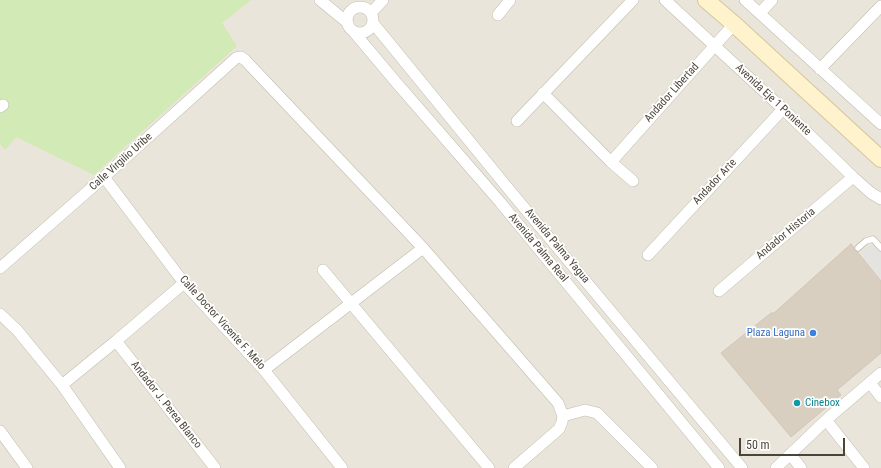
<!DOCTYPE html>
<html>
<head>
<meta charset="utf-8">
<style>
	body { margin:0 }
	#map { position:relative; width:881px; height:468px; overflow:hidden; background:#f6f3ec; font-family:"Roboto Condensed",sans-serif }
	canvas { display:block }
	.scale { position:absolute; left:739px; top:438px; width:106px; height:18px; box-sizing:border-box; border:2px solid #4b4439; border-top:0; padding-left:5px; font-size:12px; line-height:14px; white-space:nowrap; color:#4b4439; -webkit-text-stroke:3px #fff; paint-order:stroke }
</style>
</head>
<body>
<div id="map">
<canvas width="881" height="468"></canvas>
<div class="scale">50 m</div>
</div>
<script>
const c = document.querySelector('canvas').getContext('2d');
c.lineJoin = 'round';
function paint(path, color) {
  c.fillStyle = color;
  c.fill(path, 'evenodd');
}
function poly(rows) {
  const path = new Path2D();
  for (const r of rows) {
    if (r.length === 3) {
      path.moveTo(r[0] + r[2], r[1]);
      path.arc(r[0], r[1], r[2], 0, 2 * Math.PI);
      continue;
    }
    path.moveTo(r[0], r[1]);
    for (let i = 2; i < r.length; i += 2) path.lineTo(r[i], r[i + 1]);
  }
  return path;
}
function trace(path, color, width, dash) {
  c.strokeStyle = color;
  c.lineWidth = width;
  c.lineCap = dash ? 'butt' : 'round';
  c.setLineDash(dash || []);
  c.stroke(path);
}
function drawText(font, color, halo, rows, align = 'center') {
  c.font = font + ' "Roboto Condensed",sans-serif';
  c.lineWidth = 3.5;
  c.setLineDash([]);
  c.textBaseline = 'middle';
  c.strokeStyle = halo;
  c.fillStyle = color;
  for (const [text, x, y, turn = 0] of rows) {
    c.save();
    c.translate(x, y);
    c.rotate((+turn || 0) * Math.PI / 180);
    c.textAlign = isNaN(turn) ? turn : align;
    if (halo) c.strokeText(text, 0, 0);
    c.fillText(text, 0, 0);
    c.restore();
  }
}
const residential = poly([
	[0,0,881,0,881,468,0,468]
]);
const green = poly([
	[0,0,251,0,222,23,237,46,94,175,16,137,5,150,0,144]
]);
const parking = poly([
	[873,243,877,248,881,243,881,280,860,253]
]);
const building = poly([
	[851,244,881,281,881,353,837,390,841,395,791,437,721,353,771,313,774,313,851,244]
]);
const service = poly([
	[858,248,866,241,873,239,881,248]
]);
const minor = poly([
	[320,0,348,23],
	[665,0,783,109,853,177,871,193,881,199],
	[745,0,881,124],
	[360,20,13],
	[371,13,383,0],
	[760,13,772,0],
	[498,15,510,0],
	[373,23,511,192,742,468],
	[353,31,395,81,500,202,719,468],
	[820,69,881,6],
	[543,93,611,162,633,181],
	[0,107,3,105],
	[517,121,633,0],
	[611,162,734,24],
	[104,177,184,283,264,370,342,468],
	[648,255,783,109],
	[0,268,104,177,236,58,241,57,245,60,423,248,558,403,563,416,562,422,559,429,514,468],
	[323,270,489,468],
	[719,291,853,177],
	[0,314,17,330,62,385,120,468],
	[116,341,215,468],
	[264,370,423,248],
	[870,383,881,397],
	[62,385,116,341,184,283],
	[563,416,585,410,597,413,652,468],
	[826,420,864,468],
	[0,431,27,468],
	[790,454,801,468],
	[776,468,826,420,881,373]
]);
const secondary = poly([
	[706,0,734,24,881,159]
]);
const markers = [
	[813,333,4,"#3f7fe0"],
	[797,403,4,"#0f9aa8"]
];
const streetNames = [
	["Andador Libertad",672,93,-48],
	["Avenida Eje 1 Poniente",773,100,43],
	["Calle Virgilio Uribe",121,162,-42],
	["Andador Arte",715,182,-47],
	["Andador Historia",786,234,-40],
	["Avenida Palma Yagua",557,246,50],
	["Avenida Palma Real",538,248,50],
	["Calle Doctor Vicente F. Melo",222,323,48],
	["Andador J. Perea Blanco",166,405,52]
];
const shopNames = [
	["Plaza Laguna",805,333]
];
const cultureNames = [
	["Cinebox",805,403]
];
paint(residential, '#eae5da');
paint(green, '#d2eab5');
paint(parking, '#e5e3e0');
paint(building, '#d8cfc1');
trace(building, '#d3c7b4', 1);
trace(service, '#c2bbae', 7);
trace(minor, '#c2bbae', 12);
trace(secondary, '#d6c79b', 18);
trace(service, '#fff', 5.5);
trace(minor, '#fff', 11);
trace(secondary, '#fff3cd', 16);
for (const [x, y, r, color] of markers) {
  const dot = new Path2D();
  dot.arc(x, y, r, 0, 2 * Math.PI);
  c.fillStyle = color;
  c.fill(dot);
  trace(dot, '#fff', 1.5);
}
drawText('11px', '#4b4439', '#fff', streetNames);
drawText('11px', '#366cbe', '#fff', shopNames, 'right');
drawText('11px', '#0d838f', '#fff', cultureNames, 'left');
</script>
</body>
</html>
